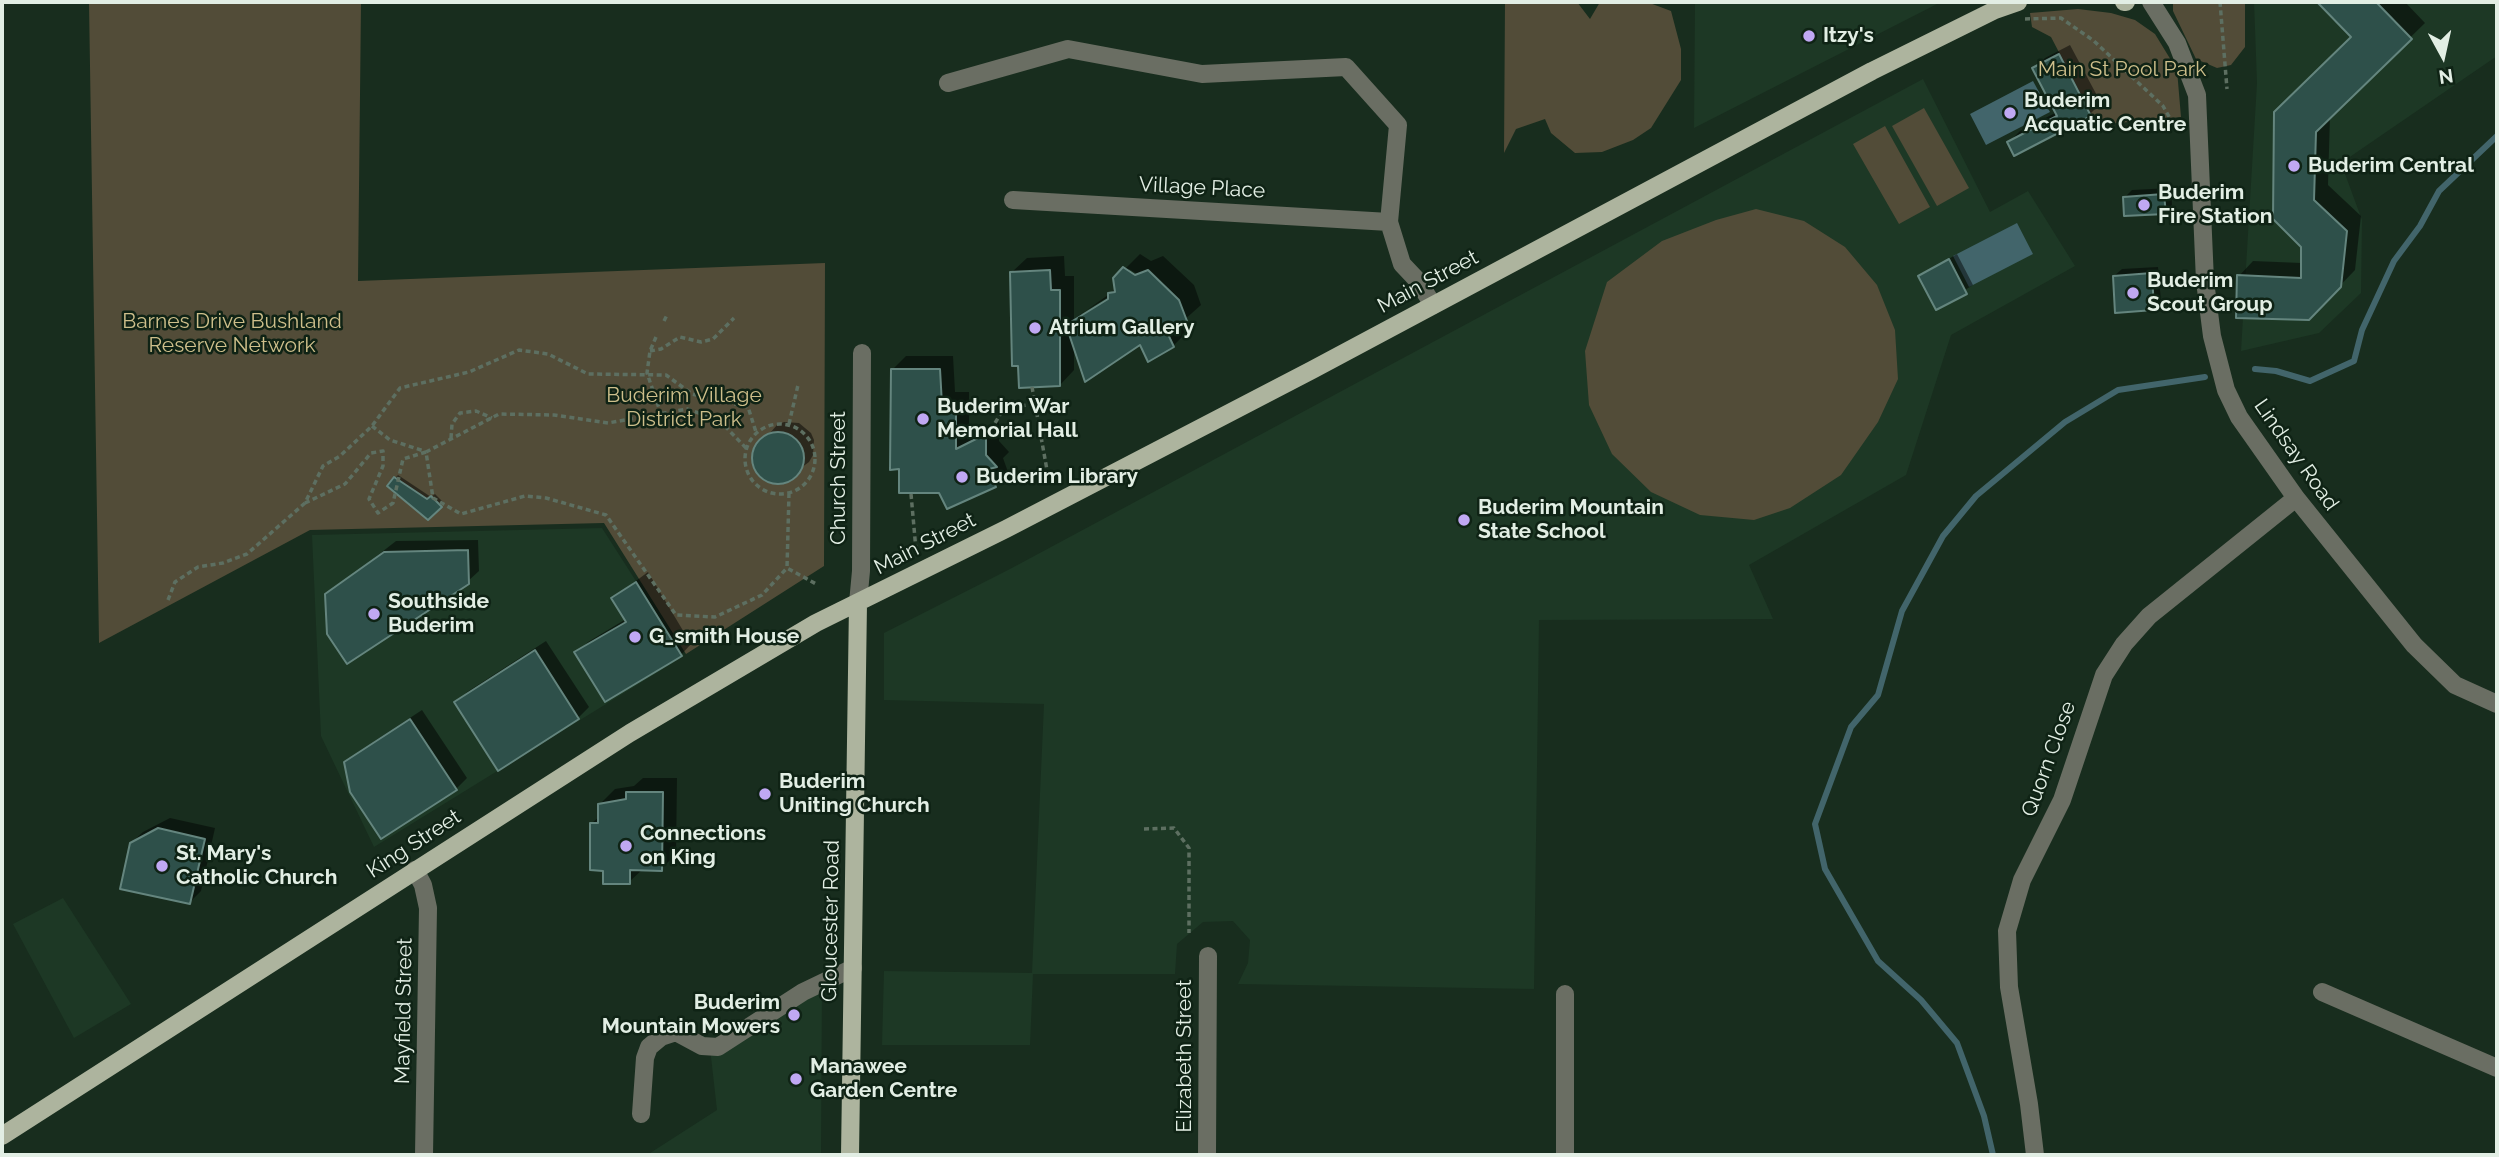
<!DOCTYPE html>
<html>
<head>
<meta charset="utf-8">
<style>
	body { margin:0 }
	#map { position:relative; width:2499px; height:1157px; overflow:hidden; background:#182d1e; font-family:Raleway,sans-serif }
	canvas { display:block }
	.frame { position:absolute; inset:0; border:4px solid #e2eee4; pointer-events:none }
	.north { position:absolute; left:2408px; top:21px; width:70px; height:70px; -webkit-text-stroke:5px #0f2315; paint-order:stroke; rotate:172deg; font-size:19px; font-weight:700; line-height:28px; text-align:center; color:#e2eee4 }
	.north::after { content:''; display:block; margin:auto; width:24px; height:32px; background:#e2eee4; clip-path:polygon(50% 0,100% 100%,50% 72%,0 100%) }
</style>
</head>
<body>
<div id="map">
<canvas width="2499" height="1157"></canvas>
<div class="frame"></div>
<div class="north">N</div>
</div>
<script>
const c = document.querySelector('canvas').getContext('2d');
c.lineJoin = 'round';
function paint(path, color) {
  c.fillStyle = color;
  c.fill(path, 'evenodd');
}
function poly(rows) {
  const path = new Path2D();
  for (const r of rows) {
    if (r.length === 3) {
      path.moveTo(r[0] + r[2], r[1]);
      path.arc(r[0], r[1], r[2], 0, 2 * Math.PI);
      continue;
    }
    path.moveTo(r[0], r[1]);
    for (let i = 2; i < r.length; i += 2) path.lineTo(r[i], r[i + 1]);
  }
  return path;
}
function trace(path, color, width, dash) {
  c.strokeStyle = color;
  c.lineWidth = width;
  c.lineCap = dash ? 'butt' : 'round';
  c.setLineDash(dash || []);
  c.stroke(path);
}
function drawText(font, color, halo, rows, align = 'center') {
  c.font = font + ' Raleway,sans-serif';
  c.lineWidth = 5;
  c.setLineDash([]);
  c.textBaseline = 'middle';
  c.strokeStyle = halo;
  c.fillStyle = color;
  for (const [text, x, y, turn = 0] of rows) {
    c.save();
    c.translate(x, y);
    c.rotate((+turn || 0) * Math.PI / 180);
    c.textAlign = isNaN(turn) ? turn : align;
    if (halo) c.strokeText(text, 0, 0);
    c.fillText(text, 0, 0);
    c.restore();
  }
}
const built = poly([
	[1695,2,1941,2,1694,128],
	[2254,2,2497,2,2497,56,2341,163,2362,220,2361,293,2319,333,2241,351,2257,83],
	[1923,79,1990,212,2028,191,2075,266,1951,335,1906,475,1749,565,1773,619,1539,620,1534,989,1238,984,1248,963,1250,940,1233,921,1203,922,1177,944,1175,974,1033,974,1030,1045,882,1045,884,971,1032,973,1044,704,884,700,884,633,1010,569],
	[602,528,684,656,374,847,321,736,312,535],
	[63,898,131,1004,74,1038,13,924],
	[822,983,821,1155,647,1155,717,1110,710,1048]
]);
const green = poly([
	[89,2,361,2,358,281,825,263,824,566,686,654,604,523,310,530,99,643],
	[1505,2,1577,2,1590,19,1600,2,1647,2,1671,11,1681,49,1681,80,1651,128,1633,140,1602,152,1575,153,1551,133,1545,119,1516,129,1504,153],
	[2173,2,2245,2,2245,47,2231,65,2217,68,2196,59,2173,11],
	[2078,9,2111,13,2135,20,2155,34,2177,70,2181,117,2097,125,2051,37,2032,27,2030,13],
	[1924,108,1969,188,1937,206,1892,126],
	[1885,126,1930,207,1899,224,1853,144],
	[1756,209,1804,221,1845,247,1877,285,1895,330,1898,379,1878,422,1841,475,1790,508,1754,520,1700,515,1651,492,1612,454,1589,405,1585,351,1607,282,1662,241,1716,220]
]);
const water = poly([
	[2033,81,2050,112,1986,145,1970,114],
	[2017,223,2033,254,1969,287,1953,256]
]);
const shadow = poly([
	[2320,2,2405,2,2425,23,2330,116,2328,185,2361,216,2355,270,2309,318,2239,276,2253,261,2302,263,2302,247,2274,218,2359,32,2351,34],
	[2070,45,2101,103,2090,114,2009,142,2020,131,2057,112,2034,69,2045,58],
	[2171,188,2172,205,2165,212,2125,197,2132,190],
	[1140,254,1151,261,1163,256,1194,285,1201,305,1183,321,1188,331,1173,346,1141,343,1074,347,1074,370,1060,385,1012,272,1027,258,1064,256,1065,276,1074,276,1074,319,1111,293,1116,287,1115,279],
	[1129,269,1144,278,1142,281,1129,273],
	[1115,293,1117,296,1082,317,1082,313],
	[1957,254,1973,285,1936,308,1920,276],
	[2158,267,2161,301,2154,309,2114,276,2122,269],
	[906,356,953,356,955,392,969,392,969,437,999,422,999,441,1009,452,1003,458,1008,472,994,486,948,507,893,369],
	[784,422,799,423,811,433,814,440,813,455,809,462,782,482,766,479,755,466,755,450,777,425],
	[398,475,431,497,435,494,444,503,428,517,395,478],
	[478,540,479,571,467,582,327,595,396,541],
	[648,572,691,644,681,655,577,653,588,642,626,619,613,598],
	[546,641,589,707,578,718,456,703,467,692],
	[422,710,467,778,456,789,346,763,358,752],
	[643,778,677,778,676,854,661,869,643,869,629,882,605,869,592,823,600,816,600,804,615,789,634,786],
	[170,818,215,828,201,891,190,902,131,843,143,832]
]);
const stream = poly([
	[2255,369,2276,371,2310,381,2354,361,2362,330,2394,261,2420,226,2439,191,2497,136],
	[1993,1155,1984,1116,1957,1043,1921,1000,1878,961,1825,869,1815,824,1851,727,1878,695,1902,611,1943,536,1976,496,2065,422,2118,390,2205,377]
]);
const building = poly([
	[2317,2,2376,2,2412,39,2316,132,2314,200,2347,231,2341,287,2309,320,2236,318,2237,275,2301,278,2301,247,2273,219,2274,112,2351,37,2317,2],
	[2059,54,2091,116,2014,156,2007,142,2057,116,2032,68,2059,54],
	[2164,194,2166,214,2124,216,2123,197,2164,194],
	[1949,259,1967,294,1936,310,1918,276,1949,259],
	[1123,267,1135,275,1148,270,1179,300,1187,321,1167,332,1174,347,1148,362,1140,345,1085,382,1066,325,1108,299,1108,293,1115,292,1113,278,1123,267],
	[1050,270,1051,290,1060,290,1060,386,1019,388,1018,366,1012,366,1010,272,1050,270],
	[2152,273,2154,310,2115,313,2113,276,2152,273],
	[891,369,940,369,942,405,956,405,956,449,986,434,986,455,997,467,989,469,996,487,947,509,939,493,899,493,899,469,890,470,891,369],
	[778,458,26],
	[394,477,427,499,431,496,442,507,428,520,387,486,394,477],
	[468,550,469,584,347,664,327,634,325,594,384,552,468,550],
	[636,582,682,656,605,702,574,652,626,622,611,598,636,582],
	[535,650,579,719,498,771,454,702,535,650],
	[410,719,457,790,381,839,350,792,344,762,410,719],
	[626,792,663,792,662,871,630,870,630,884,603,884,603,871,590,870,590,823,598,823,598,804,626,799,626,792],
	[158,828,205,839,190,904,120,889,130,843,158,828]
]);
const path = poly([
	[2220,2,2227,89],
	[2025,19,2061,18,2094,41,2163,106,2176,129],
	[664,321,667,315],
	[656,337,650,351,647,373,661,414],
	[650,351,661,349,680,337,701,342,713,339,734,318],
	[1032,387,1049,481],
	[780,459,35],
	[789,424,798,385],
	[372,426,390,440,424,451],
	[956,434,992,428,1004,408,1035,404],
	[451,438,452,424,460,413,476,411,492,418],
	[746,448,719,420,687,409,608,423,554,415,499,414,426,452,433,498,461,514,525,496,546,498,606,515,676,615,715,617,762,595,787,568],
	[789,493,787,568,818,585],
	[911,494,916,550],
	[305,503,345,484,371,453,383,451,383,466,369,499,378,513,393,503,403,459,426,452],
	[168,600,175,582,198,567,223,563,247,554,305,503,323,466,340,456,372,426,400,388,469,372,519,350,548,354,588,374,666,375,692,394,748,407,756,432],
	[1144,829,1174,828,1189,848,1189,933]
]);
const minor = poly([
	[2151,2,2177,43,2197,95,2205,281,2212,336,2226,390,2239,417,2296,498,2414,645,2455,685,2497,704],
	[948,83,1068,49,1202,74,1346,67,1398,125,1389,222,1402,264,1418,281,1433,305],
	[1013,200,1389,222],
	[858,603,861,571,862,353],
	[415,870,423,885,428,908,424,1155],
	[2322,992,2497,1068],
	[641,1114,645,1058,649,1047,661,1037,676,1032,702,1046,718,1047,803,992,853,968],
	[1207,1155,1208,956],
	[1565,1155,1565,994],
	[2035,1155,2029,1104,2009,987,2007,931,2022,880,2062,800,2104,675,2124,644,2149,616,2296,498]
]);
const major = poly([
	[2124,2,2126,2],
	[2,1136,630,733,816,623,1006,529,1312,370,1872,71,1995,10,2018,2],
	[850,1155,858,603]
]);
const markers = [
	[1809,36,7,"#c0a8f3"],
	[2010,113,7,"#c0a8f3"],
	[2294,166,7,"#c0a8f3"],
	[2144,205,7,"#c0a8f3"],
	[2133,293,7,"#c0a8f3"],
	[1035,328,7,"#c0a8f3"],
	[923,419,7,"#c0a8f3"],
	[962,477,7,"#c0a8f3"],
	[1464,520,7,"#c0a8f3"],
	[374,614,7,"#c0a8f3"],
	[635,637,7,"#c0a8f3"],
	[765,794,7,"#c0a8f3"],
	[626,846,7,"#c0a8f3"],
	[162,866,7,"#c0a8f3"],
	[794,1015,7,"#c0a8f3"],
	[796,1079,7,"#c0a8f3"]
];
const poiNames = [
	["Itzy's",1823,36],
	["Buderim",2024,101],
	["Acquatic Centre",2024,125],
	["Buderim Central",2308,166],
	["Buderim",2158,193],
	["Fire Station",2158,217],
	["Buderim",2147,281],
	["Scout Group",2147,305],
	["Atrium Gallery",1049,328],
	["Buderim War",937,407],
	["Memorial Hall",937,431],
	["Buderim Library",976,477],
	["Buderim Mountain",1478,508],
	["State School",1478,532],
	["Southside",388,602],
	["Buderim",388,626],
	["G_smith House",649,637],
	["Buderim",779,782],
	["Uniting Church",779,806],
	["Connections",640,834],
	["on King",640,858],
	["St. Mary's",176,854],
	["Catholic Church",176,878],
	["Buderim",780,1003,"right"],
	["Mountain Mowers",780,1027,"right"],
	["Manawee",810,1067],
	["Garden Centre",810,1091]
];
const parkNames = [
	["Main St Pool Park",2122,70],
	["Barnes Drive Bushland",232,322],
	["Reserve Network",232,346],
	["Buderim Village",684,396],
	["District Park",684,420]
];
const streetNames = [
	["Village Place",1202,188,3],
	["Main Street",1428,282,-28],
	["Lindsay Road",2296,455,55],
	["Church Street",839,478,-90],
	["Main Street",925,544,-27],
	["Quorn Close",2049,759,-70],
	["King Street",414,844,-33],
	["Gloucester Road",831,921,-89],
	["Mayfield Street",404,1011,-89],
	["Elizabeth Street",1185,1056,-90]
];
paint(built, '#1d3825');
paint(green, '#524c38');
paint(water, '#42656b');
paint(shadow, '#0007');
trace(stream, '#42656b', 6);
paint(building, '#2e504a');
trace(building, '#64857e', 2);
trace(path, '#5d6f61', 3.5, [5, 3.5]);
trace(minor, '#6a6e63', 18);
trace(major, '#adb49e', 18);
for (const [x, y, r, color] of markers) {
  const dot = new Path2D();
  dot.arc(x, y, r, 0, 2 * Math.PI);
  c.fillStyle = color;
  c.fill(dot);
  trace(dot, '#0f2315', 2.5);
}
drawText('bold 21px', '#e2eee4', '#0f2315', poiNames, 'left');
drawText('21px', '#cebf8b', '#0f2315', parkNames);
drawText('21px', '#e2eee4', '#0f2315', streetNames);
</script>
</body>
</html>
